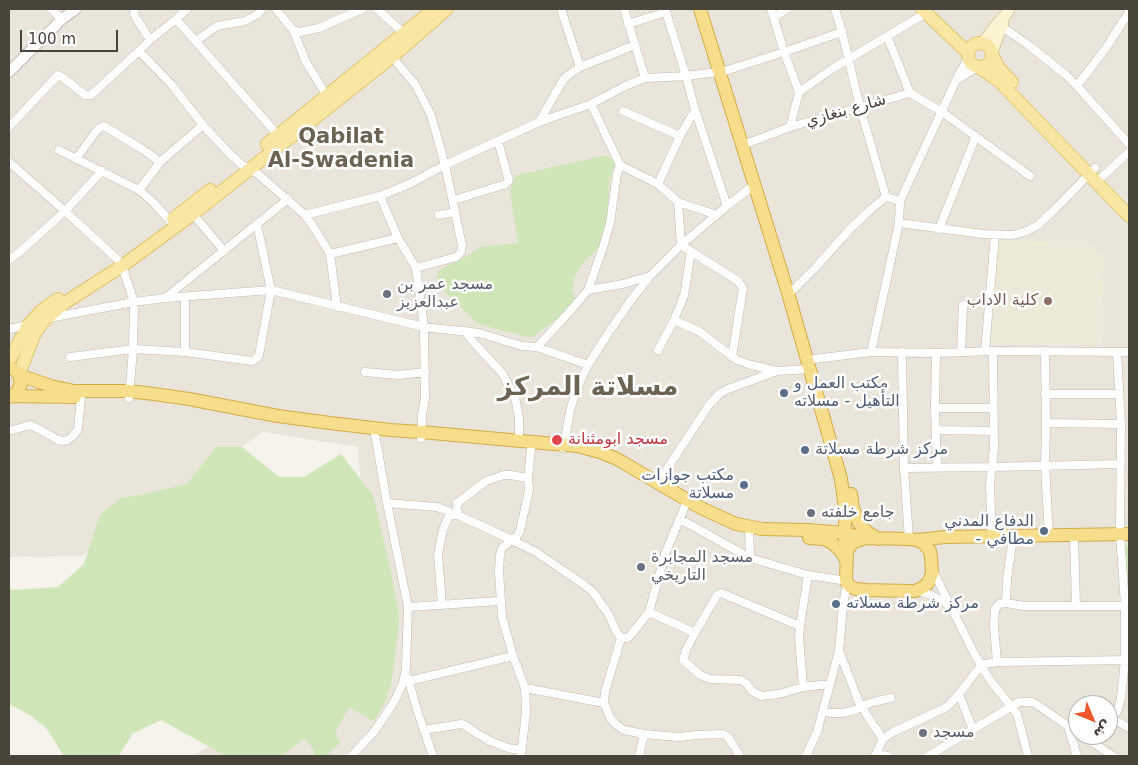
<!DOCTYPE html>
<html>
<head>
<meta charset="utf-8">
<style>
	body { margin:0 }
	#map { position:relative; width:1138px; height:765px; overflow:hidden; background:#f5f3ec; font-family:"DejaVu Sans",Cairo,sans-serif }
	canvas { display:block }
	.frame { position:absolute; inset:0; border:10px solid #49443a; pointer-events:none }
	.north { position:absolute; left:1068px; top:695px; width:50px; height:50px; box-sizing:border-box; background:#fff; border:1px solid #b6b4b0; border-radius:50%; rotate:135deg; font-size:14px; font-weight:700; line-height:20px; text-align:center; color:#49443a }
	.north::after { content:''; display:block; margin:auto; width:18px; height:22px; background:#ed572b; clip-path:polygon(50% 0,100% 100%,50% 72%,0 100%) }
	.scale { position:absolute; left:20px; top:30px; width:98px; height:22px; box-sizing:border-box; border:2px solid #49443a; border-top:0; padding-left:6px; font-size:15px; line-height:18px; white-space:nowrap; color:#49443a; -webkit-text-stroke:4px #fff; paint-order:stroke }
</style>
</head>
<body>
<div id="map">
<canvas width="1138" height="765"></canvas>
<div class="frame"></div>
<div class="north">ش</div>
<div class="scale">100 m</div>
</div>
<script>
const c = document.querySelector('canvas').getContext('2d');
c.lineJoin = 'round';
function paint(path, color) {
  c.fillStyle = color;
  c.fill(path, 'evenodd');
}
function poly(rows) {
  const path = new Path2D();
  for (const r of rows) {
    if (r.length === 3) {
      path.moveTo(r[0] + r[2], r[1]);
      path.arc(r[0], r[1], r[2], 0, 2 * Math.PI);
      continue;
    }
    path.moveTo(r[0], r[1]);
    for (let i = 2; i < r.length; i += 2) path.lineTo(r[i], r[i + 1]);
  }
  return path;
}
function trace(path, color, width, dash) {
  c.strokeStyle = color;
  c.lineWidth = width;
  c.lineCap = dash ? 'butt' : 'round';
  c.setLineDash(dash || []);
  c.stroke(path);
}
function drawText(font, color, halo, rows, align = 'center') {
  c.font = font + ' "DejaVu Sans",Cairo,sans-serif';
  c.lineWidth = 5;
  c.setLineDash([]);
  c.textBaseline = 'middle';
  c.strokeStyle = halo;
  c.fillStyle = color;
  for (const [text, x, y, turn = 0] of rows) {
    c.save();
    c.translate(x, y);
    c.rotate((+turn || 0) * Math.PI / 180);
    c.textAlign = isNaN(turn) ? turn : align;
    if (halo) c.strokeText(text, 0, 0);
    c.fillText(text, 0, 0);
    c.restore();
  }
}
const residential = poly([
	[9,9,1129,9,1129,756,193,756,374,644,358,447,263,432,81,556,9,557],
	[1078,705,1108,705,1108,735,1078,735]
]);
const education = poly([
	[996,239,1089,243,1104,257,1101,345,990,345]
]);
const green = poly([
	[604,156,617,159,609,181,608,217,598,248,585,261,575,275,572,289,576,304,531,338,478,324,438,285,438,271,469,255,480,247,518,243,510,191,516,175],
	[216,447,242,447,279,477,304,477,341,454,373,495,390,568,399,615,398,633,391,684,385,702,374,721,349,707,335,733,340,743,329,752,330,756,314,756,314,749,304,738,282,756,233,756,224,755,161,720,132,734,120,754,117,756,64,756,47,729,30,715,9,704,9,589,14,590,58,587,84,564,100,515,121,498,145,494,187,484],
	[1125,546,1129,546,1129,622]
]);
const minor = poly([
	[51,9,62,19],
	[135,9,134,14,136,18,150,40],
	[276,9,293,30,300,32,319,28,362,9],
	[377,9,406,35],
	[561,9,580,67],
	[624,9,645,78],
	[665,9,686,76,695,110,727,206],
	[771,9,784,52,799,92],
	[835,9,842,32,860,107,886,197,900,201],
	[774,17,787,9],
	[176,19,278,135],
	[628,24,666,12],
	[1002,27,1027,44,1066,75,1077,86,1129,144],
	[293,30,306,62,327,96],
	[887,36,910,93],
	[196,41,217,26,245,21,258,14,262,9],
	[139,51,171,84,203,125,230,154,242,165,258,174,305,215,316,231,330,254,337,307],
	[392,57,415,84,431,115,445,165,462,245,461,252,456,257,416,268],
	[957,80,977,67],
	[1077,86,1106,48,1129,12],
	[623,111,680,136],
	[539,122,563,80,567,76,580,67,635,45],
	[9,127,58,75,62,77,85,95,91,95,139,51,150,40,176,19,187,9],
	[790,127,799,92,832,69,926,13],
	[748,143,790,127,910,93,942,112,1030,176],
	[59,150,139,190,153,202,170,221],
	[76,159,97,130,101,127,104,126,142,149,160,162],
	[9,162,65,211,117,259],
	[620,165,658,184,678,202,717,215],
	[1103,176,1129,152],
	[658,184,680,136,695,110],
	[139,190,160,162,203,125],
	[380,196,398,238,416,268,424,327,425,398,422,415,421,438],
	[454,200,506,184,508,182,509,179,507,174,498,141],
	[678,202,681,245,738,281,743,288,732,357],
	[193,214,224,251],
	[305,215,380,196,409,184,445,165,539,122,591,104,625,86,645,78,686,76,725,71,784,52,842,32],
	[439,215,455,212],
	[899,223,983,234,1013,235,1027,231,1038,225,1055,209,1095,168],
	[939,229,976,136],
	[330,254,398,238],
	[9,260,23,249,65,211,102,171],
	[122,266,134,302,133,349,129,398],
	[588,290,604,244,610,223,617,174,620,165,591,104],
	[788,293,793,290,816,267,850,229,871,209,886,197],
	[165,298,288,199],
	[49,318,134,302,165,298,271,290,424,327,479,333,522,346,537,347,588,365],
	[674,320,700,332,737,360,751,365,777,371],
	[9,329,28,325],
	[465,331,474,343,502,373,515,397,519,418,519,441],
	[537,347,571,310,588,290,623,284,650,276,681,245,727,206,754,185],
	[658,350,674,320,684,296,691,251],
	[985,351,995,235],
	[1045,351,1046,423,1045,465,1049,536],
	[185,352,185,297],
	[871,352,899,223,900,201,959,74,968,59],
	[902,352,904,468,909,539],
	[961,352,963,305],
	[936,353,935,408,937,467],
	[70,357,133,349,185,352,252,361,256,359,259,355,271,290,257,224],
	[814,359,871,352,936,353,993,351,1129,352],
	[365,372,398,375,425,372],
	[1045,394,1118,394],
	[935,408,993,408],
	[1046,423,1121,424],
	[936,430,994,431],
	[9,431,30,425,37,428,58,440,62,441,68,440,73,436,78,429,81,397],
	[563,448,571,407,577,388,588,365,607,335,631,300,650,276],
	[904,468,993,467,1120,464],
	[655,483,661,478,709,405,720,393,728,389,777,371,810,369],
	[387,503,437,507,458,515,512,540,536,552,583,584,593,592,609,615,616,631,621,638,605,692,604,703,610,717,614,723,624,730,644,734,678,737,697,735,723,734,728,737,740,756],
	[680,519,750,558,808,575,847,581],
	[749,527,750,558],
	[1074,535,1076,606],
	[992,537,990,485,994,448,993,351],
	[933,571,975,655,990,680,1017,714,1028,756],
	[919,591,931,595,944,602,950,607],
	[1006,603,1007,580,1013,536],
	[442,605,438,554,443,530,449,515,458,515,457,503,486,481,504,475,510,475,528,478],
	[408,607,500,601],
	[649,612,695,633],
	[800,626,721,593,717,595,695,633,686,650,683,660,700,675,710,679,741,680,747,684,752,691,761,696,779,694,803,687,830,684],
	[621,638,627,638,630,636,649,612,665,554,685,506],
	[839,651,859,702,868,717,883,739],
	[997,662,994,626,995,610,997,606,999,604,1006,603,1024,606,1125,606],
	[408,678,417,710,433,756],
	[409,681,513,656],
	[803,687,799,637,800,626,808,575],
	[525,688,604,703],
	[959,694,973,730],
	[823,711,830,713,842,713,856,710,861,706,877,701,891,698],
	[1113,719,1129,728],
	[1068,726,1077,756],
	[1108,727,1113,719,1118,709,1121,698,1125,660,1125,606,1120,534,1121,424,1117,352],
	[424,730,461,724,465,725,476,733,490,741,508,748,521,750],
	[1082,735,1113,756],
	[1093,743,1100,735],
	[876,754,883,739,893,732,943,709,949,705,959,694,975,673,981,666,985,664,997,662,1129,660],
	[351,756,374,732,394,702,403,683,406,668,408,607,387,503,374,428],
	[521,756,526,712,525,688,513,656,502,617,499,571,500,555,502,548,517,536,520,531,529,490,528,478,531,448],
	[639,756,644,734],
	[806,756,817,732,839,651,843,605,847,583],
	[875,756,876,754,888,756],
	[928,756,1019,702,1032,702,1036,704,1078,733]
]);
const tertiary = poly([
	[9,72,62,19,76,9]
]);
const secondary = poly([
	[983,43,997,24,1004,17,1009,9],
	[992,51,1003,23]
]);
const primary = poly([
	[922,9,968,53],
	[980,55,12],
	[993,57,999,68,1012,82],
	[980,68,999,81,1129,216],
	[267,144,434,9],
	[173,219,210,190],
	[9,361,28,325,42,310,58,299],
	[19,374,34,335,39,327,46,319,66,302,122,266,193,214,392,57,447,9]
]);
const trunk = poly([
	[700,9,788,293,841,479,846,515,844,533,847,551],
	[9,367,16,371,19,374,21,384,17,392,9,397],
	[19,375,51,386,74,391,129,391,154,394,189,399,278,416,330,423,390,430,421,432,577,446,600,452,617,459,701,508,736,524,762,529,808,530,844,533,866,538],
	[10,396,75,397],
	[851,494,853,508,859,523,867,532,878,539],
	[809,538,824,539,832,543,840,550,846,560],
	[866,538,909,539,917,540,923,543,930,551,931,557,932,574,928,583,922,588,915,591,910,591,866,590,856,589,851,587,847,583,846,579,847,551,853,542,866,538],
	[917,540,945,537,1129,534]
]);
const markers = [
	[387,294,5,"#6b7280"],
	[1048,301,5,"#8d6e63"],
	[784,393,5,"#5c6f8a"],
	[557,440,6,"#e0444e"],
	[805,450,5,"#5c6f8a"],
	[744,485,5,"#5c6f8a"],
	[811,513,5,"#6b7280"],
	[1044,531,5,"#5c6f8a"],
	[641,567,5,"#6b7280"],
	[836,604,5,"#5c6f8a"],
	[923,733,5,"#6b7280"]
];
const streetNames = [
	["شارع بنغازي",846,111,-16]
];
const worshipNames = [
	["مسجد عمر بن",397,285],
	["عبدالعزيز",397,303],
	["جامع خلفته",821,513],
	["مسجد المجابرة",651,558],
	["التاريخي",651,576],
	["مسجد",933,733]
];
const educationNames = [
	["كلية الاداب",1038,301]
];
const serviceNames = [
	["مكتب العمل و",794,384],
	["التأهيل - مسلاته",794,402],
	["مركز شرطة مسلاتة",815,450],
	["مكتب جوازات",734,476,"right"],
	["مسلاتة",734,494,"right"],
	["الدفاع المدني",1034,522,"right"],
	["- مطافي",1034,540,"right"],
	["مركز شرطة مسلاته",846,604]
];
const healthNames = [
	["مسجد ابومثنانة",568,440]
];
const districtNames = [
	["Qabilat",341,138],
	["Al-Swadenia",341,162]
];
const townNames = [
	["مسلاتة المركز",588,388]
];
paint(residential, '#e9e5db');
paint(education, '#ede9d7');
paint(green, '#cee6b8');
trace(minor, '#c0bcaf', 9);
trace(tertiary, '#c0bcaf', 12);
trace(secondary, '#d2c89f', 13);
trace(primary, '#dec572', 14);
trace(trunk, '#d5ab46', 14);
trace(minor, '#fff', 8);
trace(tertiary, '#fff', 10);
trace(secondary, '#fcf4d0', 11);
trace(primary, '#f8e6a2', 12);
trace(trunk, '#f6de8c', 12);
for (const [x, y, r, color] of markers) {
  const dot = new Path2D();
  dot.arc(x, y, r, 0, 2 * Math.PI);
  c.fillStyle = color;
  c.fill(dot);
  trace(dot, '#fff', 2);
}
drawText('16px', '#49443a', '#fff', streetNames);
drawText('16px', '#5b616d', '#fff', worshipNames, 'left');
drawText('16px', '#785e54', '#fff', educationNames, 'right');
drawText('16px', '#4e5e75', '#fff', serviceNames, 'left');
drawText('16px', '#be3a42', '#fff', healthNames, 'left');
drawText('bold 21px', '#6c6352', '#fff', districtNames);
drawText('bold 26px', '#6c6352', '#fff', townNames);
</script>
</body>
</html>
